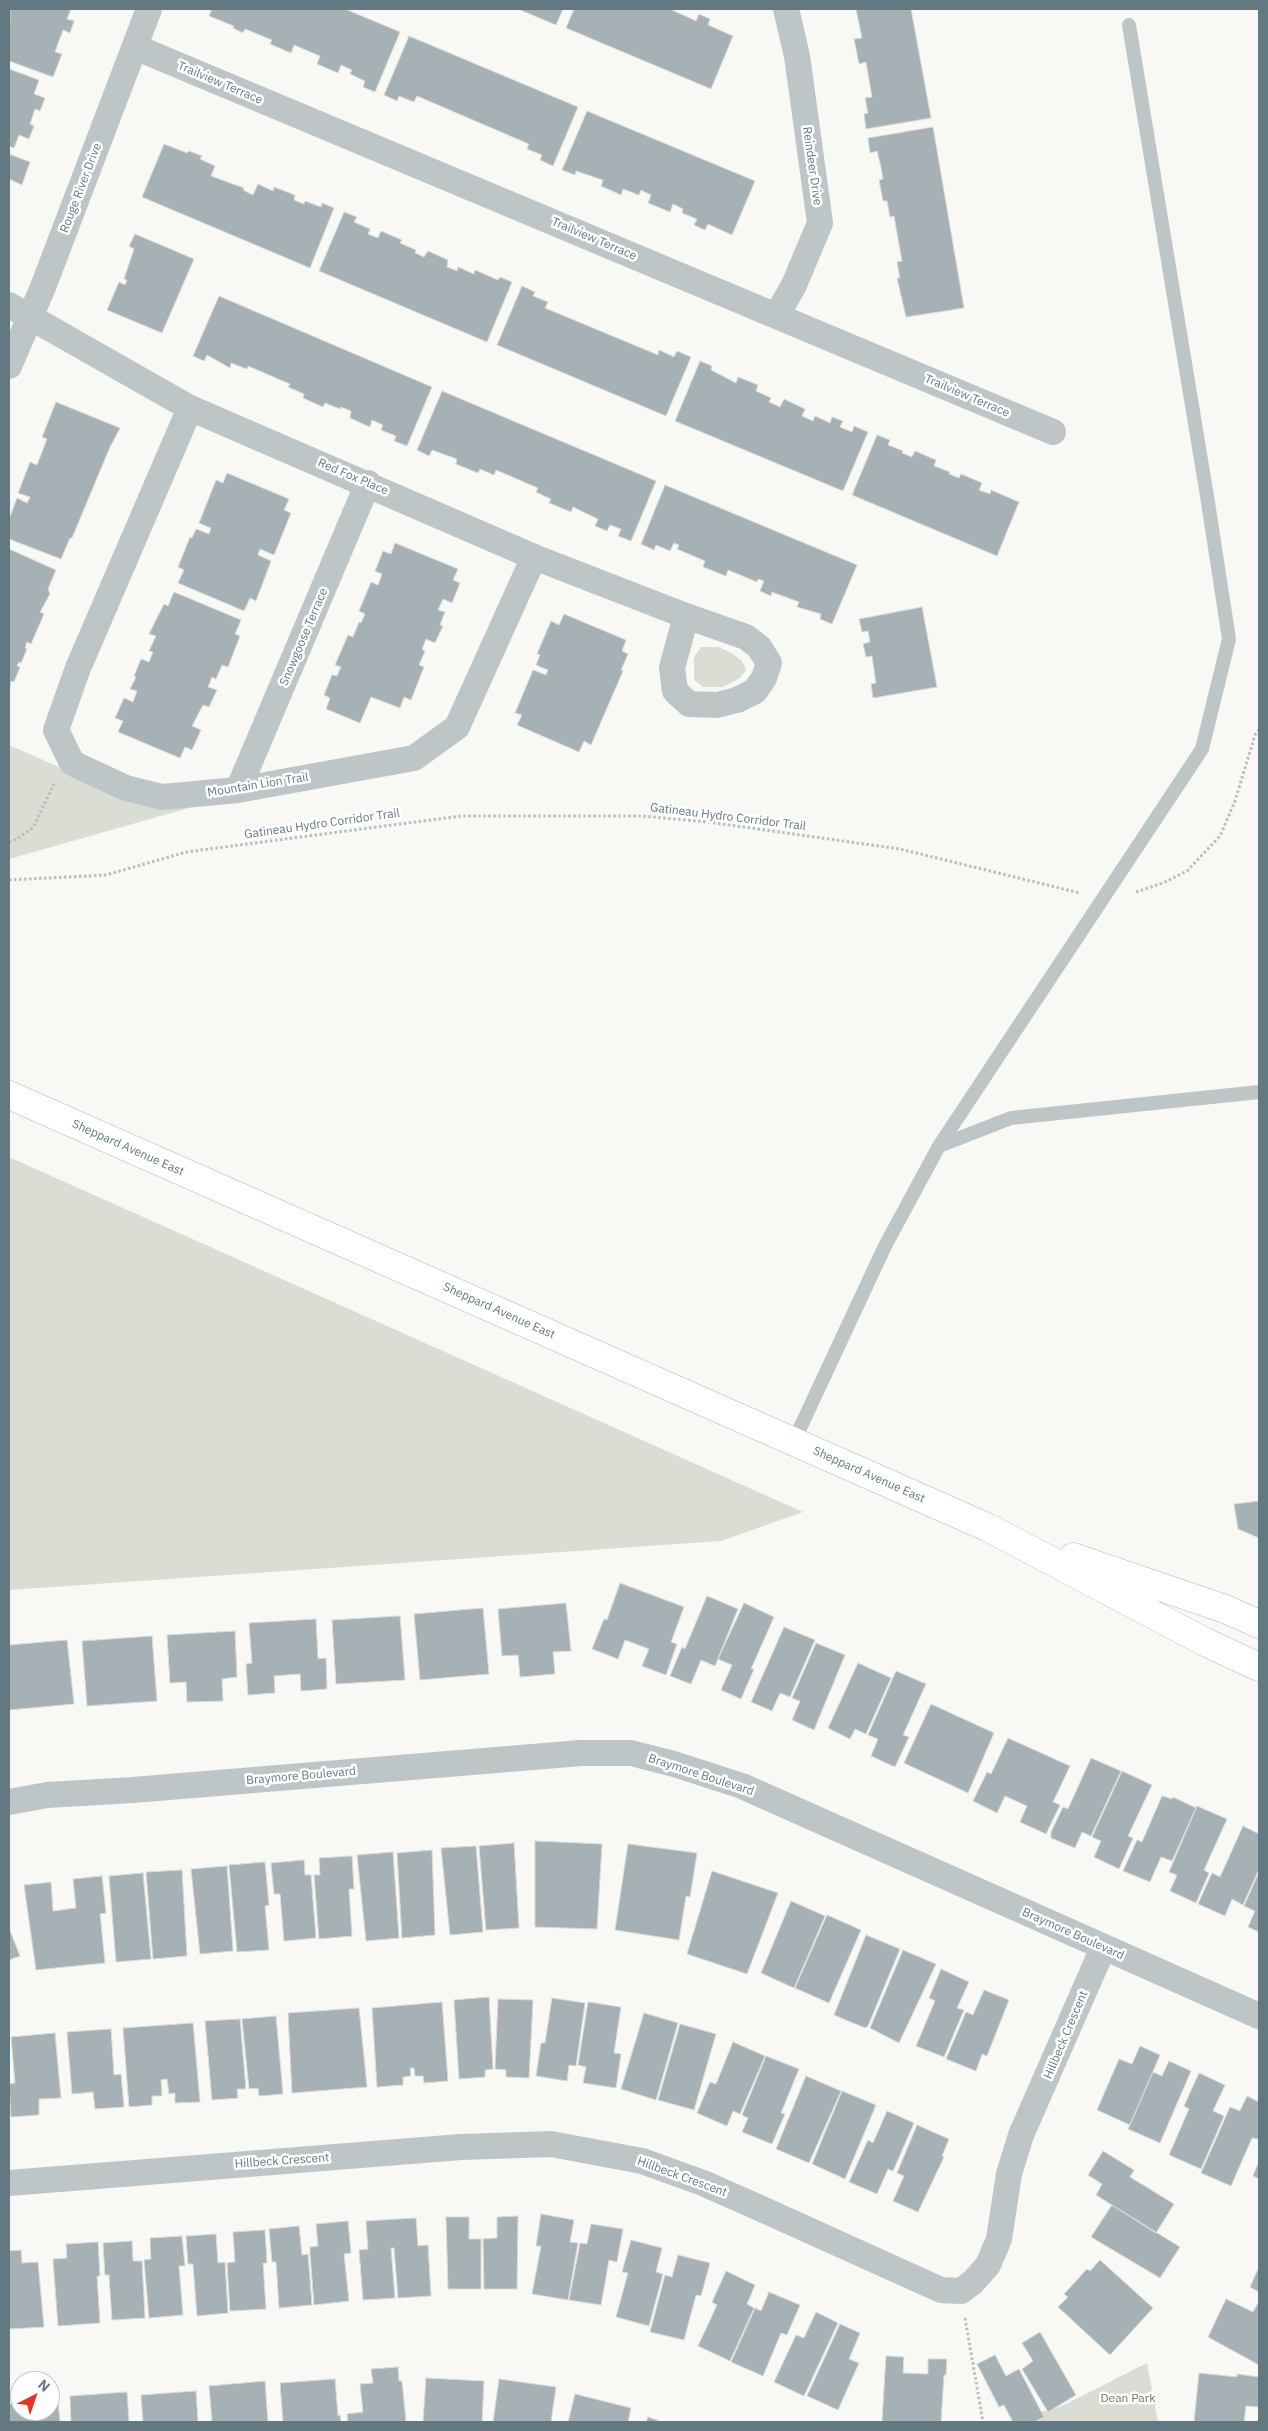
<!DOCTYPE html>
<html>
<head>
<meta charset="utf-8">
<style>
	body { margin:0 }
	#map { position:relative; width:1268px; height:2431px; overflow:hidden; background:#f8f8f5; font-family:"IBM Plex Sans",sans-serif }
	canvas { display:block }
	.frame { position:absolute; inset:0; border:10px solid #627981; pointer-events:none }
	.north { position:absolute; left:10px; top:2371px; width:50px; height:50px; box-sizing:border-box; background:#fff; border:1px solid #c0c9cd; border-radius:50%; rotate:41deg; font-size:14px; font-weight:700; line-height:20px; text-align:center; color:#627981 }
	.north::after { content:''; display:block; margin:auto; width:18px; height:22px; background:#ea3223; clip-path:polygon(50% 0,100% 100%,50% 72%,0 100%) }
</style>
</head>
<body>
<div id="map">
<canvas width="1268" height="2431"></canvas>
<div class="frame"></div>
<div class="north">N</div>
</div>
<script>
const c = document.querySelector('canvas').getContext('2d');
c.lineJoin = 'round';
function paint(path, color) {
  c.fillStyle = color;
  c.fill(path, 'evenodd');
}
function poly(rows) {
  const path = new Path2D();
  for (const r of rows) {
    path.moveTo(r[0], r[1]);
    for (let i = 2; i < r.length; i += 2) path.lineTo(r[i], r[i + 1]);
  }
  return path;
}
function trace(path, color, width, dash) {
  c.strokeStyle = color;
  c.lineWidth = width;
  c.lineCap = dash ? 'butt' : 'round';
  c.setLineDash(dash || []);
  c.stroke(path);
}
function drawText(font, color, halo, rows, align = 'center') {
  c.font = font + ' "IBM Plex Sans",sans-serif';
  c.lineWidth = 5;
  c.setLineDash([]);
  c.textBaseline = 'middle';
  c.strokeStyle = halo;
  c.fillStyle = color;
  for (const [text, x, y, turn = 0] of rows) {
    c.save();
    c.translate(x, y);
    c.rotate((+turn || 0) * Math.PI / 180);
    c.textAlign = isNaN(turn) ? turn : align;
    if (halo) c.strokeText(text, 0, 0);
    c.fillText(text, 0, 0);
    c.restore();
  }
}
const green = poly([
	[701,647,719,647,733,654,742,661,746,670,740,678,723,687,703,687,694,680,694,657],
	[9,745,120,794,196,806,9,859],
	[9,1157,803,1512,721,1541,9,1590],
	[1147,2363,1158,2422,1006,2422,1062,2406]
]);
const building = poly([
	[10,9,71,9,67,19,74,21,70,33,63,30,55,52,62,54,53,77,9,61,10,9],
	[212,9,345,9,400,32,375,92,363,87,365,81,350,74,352,70,341,65,338,73,317,64,320,56,294,45,291,53,270,44,272,40,245,29,243,33,233,28,234,26,209,16,212,9],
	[518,9,563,9,556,25,518,9],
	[574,9,670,9,696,21,699,14,710,19,708,25,733,36,711,89,566,28,574,9],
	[856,9,911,9,931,118,866,129,864,114,868,113,865,98,872,97,866,62,859,64,854,39,862,38,856,9],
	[409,36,578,107,553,166,540,160,542,155,527,149,529,144,417,96,414,102,399,96,397,101,384,95,409,36],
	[9,69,39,80,34,94,45,98,40,111,35,109,30,124,34,126,29,139,19,135,14,148,9,146,9,69],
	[587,111,755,181,732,235,708,224,705,230,694,225,697,219,682,213,683,209,673,204,670,212,648,203,651,195,641,190,639,195,623,189,621,195,601,186,603,180,576,171,575,175,562,170,587,111],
	[933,127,964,308,906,317,897,278,900,278,897,262,902,261,894,216,890,217,887,201,883,201,879,180,883,179,881,167,877,151,870,153,868,138,933,127],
	[164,144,187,153,189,151,202,156,200,159,215,166,211,176,244,188,243,190,253,195,258,184,273,191,274,187,295,195,294,200,304,204,305,201,321,207,322,203,334,208,310,268,142,197,164,144],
	[9,154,30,162,22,185,9,179,9,154],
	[344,212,357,217,354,222,370,229,368,234,378,238,381,231,402,240,400,243,416,250,415,253,424,257,428,251,448,260,447,267,457,271,458,267,474,274,475,270,498,280,500,277,512,282,487,342,319,271,344,212],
	[135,234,194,259,162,333,107,310,119,282,125,285,127,280,124,279,134,249,129,246,135,234],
	[522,286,535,292,533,296,548,302,545,308,658,355,659,350,674,357,677,351,691,357,666,416,497,345,522,286],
	[219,296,432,387,407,446,394,441,396,436,381,430,383,425,372,420,370,427,350,418,351,411,341,407,340,409,325,403,323,407,303,398,304,394,288,387,290,384,248,366,247,369,231,363,230,368,207,355,204,361,193,356,219,296],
	[700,361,712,366,711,370,736,383,738,377,758,385,756,391,771,398,769,402,780,407,784,399,805,409,802,416,813,421,815,416,830,423,832,417,843,421,840,427,852,432,854,426,868,432,843,491,675,421,700,361],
	[442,391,656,481,631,541,618,536,621,529,610,525,607,531,595,526,598,519,583,512,573,507,571,512,549,503,551,499,536,492,538,488,496,470,494,475,480,469,478,473,456,464,457,459,432,450,429,456,417,450,442,391],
	[56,402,120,428,110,447,72,538,70,538,61,559,9,539,9,519,17,498,27,503,30,497,18,493,30,462,37,465,47,439,42,437,56,402],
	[877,435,890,440,888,445,903,451,902,453,912,457,915,451,936,460,934,466,950,472,949,474,959,478,961,474,982,483,979,490,990,494,991,490,1019,502,997,556,852,495,877,435],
	[227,473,289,499,284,510,291,513,274,555,260,549,258,555,271,561,256,601,250,598,244,611,178,583,184,570,178,567,190,537,192,538,196,529,209,534,211,528,199,523,216,480,223,483,227,473],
	[665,485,857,565,832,624,820,619,821,614,797,607,799,602,772,592,771,596,760,591,764,581,758,579,757,582,728,570,726,576,703,567,705,561,677,549,679,545,674,543,670,551,656,545,654,550,641,544,665,485],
	[395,543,458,569,453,580,460,583,452,603,443,599,438,610,445,612,440,625,443,626,435,643,426,639,422,649,425,651,419,665,424,667,411,700,404,697,400,708,371,697,360,723,326,709,330,698,324,695,332,675,337,676,341,667,335,665,348,635,353,637,359,622,361,623,365,614,359,611,371,582,378,585,382,574,375,571,383,551,391,554,395,543],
	[9,549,56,570,48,589,50,594,40,612,44,614,31,644,27,642,25,648,27,649,21,663,19,662,17,666,20,667,14,682,11,681,9,693,9,549],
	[174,592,241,620,235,634,240,636,228,667,222,665,216,679,212,677,208,687,217,690,209,707,203,705,192,726,201,730,192,750,185,747,180,758,118,732,123,721,115,718,124,698,133,702,137,691,130,689,136,677,134,676,141,659,149,662,153,652,149,651,156,636,149,634,164,604,168,606,174,592],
	[922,607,937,687,873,698,871,684,876,683,872,656,866,657,863,644,870,642,868,631,862,632,859,619,922,607],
	[564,614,626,640,622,651,628,654,621,670,623,671,591,745,584,741,579,752,517,725,522,715,515,713,533,670,546,675,548,670,536,665,540,655,537,654,551,621,559,625,564,614],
	[1259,1501,1259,1538,1238,1529,1234,1504,1259,1501],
	[620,1583,684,1607,671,1642,677,1644,666,1675,642,1666,649,1649,625,1640,618,1659,592,1649,604,1619,607,1620,620,1583],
	[707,1596,738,1609,715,1666,701,1660,691,1684,670,1676,682,1647,685,1649,707,1596],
	[566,1603,571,1651,553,1652,555,1674,520,1677,518,1655,502,1656,498,1609,566,1603],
	[744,1603,774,1617,751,1669,754,1669,741,1699,721,1690,732,1665,718,1659,744,1603],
	[483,1608,489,1674,420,1680,414,1614,483,1608],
	[400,1616,405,1680,336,1684,332,1620,400,1616],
	[316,1619,318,1659,326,1658,327,1689,301,1691,300,1674,274,1676,275,1693,248,1695,246,1664,252,1663,249,1623,316,1619],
	[784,1627,815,1640,790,1697,780,1693,772,1711,751,1702,784,1627],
	[235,1631,237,1677,222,1679,223,1701,187,1702,186,1682,170,1683,167,1635,235,1631],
	[152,1636,157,1701,87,1706,82,1641,152,1636],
	[67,1640,74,1704,9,1710,9,1645,67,1640],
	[816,1643,845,1655,814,1730,792,1720,800,1701,792,1698,816,1643],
	[858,1663,891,1678,866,1734,855,1729,850,1739,828,1728,858,1663],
	[896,1671,926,1684,903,1735,909,1737,895,1767,871,1756,878,1739,868,1735,896,1671],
	[931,1704,994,1733,968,1793,904,1763,931,1704],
	[1008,1738,1070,1766,1053,1802,1060,1805,1046,1834,1020,1822,1027,1806,1005,1796,997,1813,973,1801,987,1772,991,1774,1008,1738],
	[1091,1758,1121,1771,1091,1836,1082,1832,1075,1848,1051,1838,1051,1832,1063,1807,1068,1809,1091,1758],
	[1122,1771,1152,1785,1128,1836,1133,1838,1119,1869,1094,1857,1101,1841,1092,1837,1122,1771],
	[1162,1796,1172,1799,1173,1797,1196,1808,1172,1861,1161,1857,1150,1882,1123,1871,1137,1840,1142,1842,1162,1796],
	[1197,1806,1227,1819,1204,1870,1209,1873,1196,1903,1170,1891,1177,1875,1169,1872,1197,1806],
	[1243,1826,1259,1834,1259,1869,1243,1905,1232,1899,1225,1916,1198,1904,1212,1873,1220,1877,1243,1826],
	[535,1841,602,1844,597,1929,535,1927,535,1841],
	[514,1843,519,1928,486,1930,479,1846,514,1843],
	[628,1844,697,1853,690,1897,686,1896,679,1940,615,1930,628,1844],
	[476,1846,483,1932,450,1935,441,1848,476,1846],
	[432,1850,435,1935,402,1938,397,1853,432,1850],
	[393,1852,399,1938,366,1941,357,1855,393,1852],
	[352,1856,354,1889,349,1889,352,1936,319,1939,314,1875,320,1875,319,1858,352,1856],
	[304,1860,305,1875,311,1875,316,1938,284,1941,280,1894,274,1894,271,1863,304,1860],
	[265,1862,269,1905,265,1906,269,1950,237,1952,229,1865,265,1862],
	[227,1866,233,1951,200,1954,191,1869,227,1866],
	[182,1870,187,1956,153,1959,146,1872,182,1870],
	[712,1871,778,1893,747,1974,687,1954,712,1871],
	[1259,1872,1259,1932,1248,1927,1255,1911,1244,1906,1259,1872],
	[143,1873,151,1959,116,1962,109,1876,143,1873],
	[102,1876,106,1913,100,1914,105,1963,36,1970,24,1885,51,1882,53,1911,76,1908,73,1879,102,1876],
	[791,1901,825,1916,794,1988,761,1973,791,1901],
	[827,1915,861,1930,829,2003,795,1988,827,1915],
	[9,1928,20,1956,9,1960,9,1928],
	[866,1935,900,1949,868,2026,865,2028,834,2015,866,1935],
	[903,1950,936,1964,899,2043,870,2028,903,1950],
	[941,1969,969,1982,957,2008,964,2010,944,2057,916,2046,935,2001,929,1998,941,1969],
	[984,1990,1009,2000,987,2056,982,2054,976,2071,946,2059,966,2012,973,2015,984,1990],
	[489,1997,493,2069,485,2070,485,2077,459,2079,454,2000,489,1997],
	[552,1998,585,2003,576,2066,569,2065,567,2081,536,2076,541,2043,545,2043,552,1998],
	[498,1999,533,2000,529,2078,506,2077,506,2070,495,2069,498,1999],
	[442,2002,448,2081,424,2083,423,2076,415,2076,414,2068,410,2068,411,2076,403,2077,403,2085,377,2087,372,2008,442,2002],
	[588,2002,621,2007,614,2053,621,2054,616,2088,583,2083,586,2067,578,2065,588,2002],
	[359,2008,367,2087,292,2093,288,2013,359,2008],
	[644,2013,678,2023,656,2100,621,2089,644,2013],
	[276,2016,283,2094,259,2096,258,2088,249,2089,242,2019,276,2016],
	[240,2019,246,2089,237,2089,238,2098,212,2100,205,2021,240,2019],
	[193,2023,200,2102,175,2103,175,2093,169,2094,167,2079,161,2080,162,2096,152,2096,152,2105,129,2107,123,2028,193,2023],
	[680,2024,716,2034,694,2110,658,2100,680,2024],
	[111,2029,114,2075,121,2074,124,2107,95,2109,93,2092,72,2094,67,2032,111,2029],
	[55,2033,61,2098,39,2099,39,2115,11,2117,9,2084,15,2083,11,2037,55,2033],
	[733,2042,765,2056,740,2114,733,2111,727,2126,697,2113,710,2082,716,2084,733,2042],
	[1140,2046,1160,2055,1130,2125,1097,2110,1119,2059,1132,2064,1140,2046],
	[766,2056,799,2069,781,2113,785,2114,772,2144,742,2132,748,2118,742,2115,766,2056],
	[1169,2061,1191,2071,1160,2143,1128,2129,1153,2072,1162,2076,1169,2061],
	[1199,2073,1225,2085,1213,2111,1224,2116,1201,2169,1169,2155,1189,2109,1184,2106,1199,2073],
	[806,2076,841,2091,809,2163,776,2149,806,2076],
	[842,2091,876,2105,845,2179,812,2164,842,2091],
	[1247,2096,1259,2102,1259,2139,1252,2138,1231,2186,1201,2173,1230,2107,1240,2111,1247,2096],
	[887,2111,914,2123,893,2171,888,2169,877,2194,849,2182,868,2140,873,2143,887,2111],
	[917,2125,949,2139,942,2156,944,2157,918,2212,893,2201,904,2176,897,2173,917,2125],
	[1103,2151,1134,2170,1130,2177,1174,2204,1156,2233,1096,2195,1102,2184,1088,2175,1103,2151],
	[1259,2161,1259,2179,1253,2176,1259,2161],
	[1112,2205,1180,2247,1160,2278,1091,2237,1112,2205],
	[541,2214,574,2220,570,2242,578,2243,568,2300,532,2294,541,2246,536,2246,541,2214],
	[518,2216,517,2289,484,2289,483,2239,497,2238,497,2217,518,2216],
	[446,2217,469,2217,469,2239,481,2239,481,2289,448,2289,446,2217],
	[416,2218,418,2246,428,2245,431,2296,398,2298,394,2248,391,2248,395,2298,363,2300,359,2250,368,2249,366,2221,416,2218],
	[348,2221,351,2253,344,2254,349,2301,314,2305,310,2253,310,2247,318,2246,316,2224,348,2221],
	[591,2224,623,2229,617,2262,609,2260,601,2305,569,2300,580,2243,587,2244,591,2224],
	[299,2226,302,2255,308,2254,312,2305,279,2308,276,2262,272,2262,269,2229,299,2226],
	[265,2230,267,2263,263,2263,266,2309,230,2311,227,2263,235,2262,233,2232,265,2230],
	[216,2234,218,2263,225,2262,228,2313,197,2316,193,2264,188,2264,186,2236,216,2234],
	[182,2236,185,2266,179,2266,183,2315,149,2318,144,2260,151,2259,150,2238,182,2236],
	[631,2240,662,2248,656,2272,663,2274,649,2326,616,2317,628,2273,622,2272,631,2240],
	[132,2241,133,2261,142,2261,145,2318,112,2320,109,2275,105,2275,103,2243,132,2241],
	[98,2242,100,2276,97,2276,100,2323,58,2326,53,2259,67,2258,66,2244,98,2242],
	[21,2250,22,2263,38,2262,44,2327,9,2329,9,2251,21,2250],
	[678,2255,710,2263,701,2296,696,2295,684,2340,650,2332,665,2275,672,2277,678,2255],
	[1100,2260,1153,2308,1110,2355,1058,2307,1068,2297,1064,2294,1087,2269,1090,2271,1100,2260],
	[1259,2267,1259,2292,1250,2287,1259,2267],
	[726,2271,755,2285,747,2304,754,2308,730,2361,698,2346,717,2305,712,2302,726,2271],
	[769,2292,800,2305,787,2335,781,2333,763,2376,731,2362,755,2308,761,2311,769,2292],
	[1226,2299,1253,2312,1258,2303,1259,2304,1259,2365,1208,2337,1226,2299],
	[816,2312,838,2323,804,2396,774,2382,796,2335,804,2338,816,2312],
	[840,2324,860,2333,849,2359,859,2363,838,2410,807,2396,840,2324],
	[1040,2332,1076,2395,1048,2412,1022,2369,1033,2361,1022,2343,1040,2332],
	[995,2355,1006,2376,1019,2369,1044,2417,1034,2422,1013,2422,1004,2405,999,2407,977,2364,995,2355],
	[886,2356,904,2357,903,2373,928,2374,928,2359,947,2359,946,2375,944,2375,941,2422,882,2422,886,2356],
	[398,2367,399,2381,402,2381,406,2422,348,2422,347,2414,363,2412,360,2384,373,2383,371,2369,398,2367],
	[1199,2373,1237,2377,1237,2374,1259,2377,1259,2407,1246,2406,1244,2422,1194,2422,1199,2373],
	[426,2378,484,2381,482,2422,423,2422,426,2378],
	[335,2379,338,2416,340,2415,341,2422,283,2422,280,2383,335,2379],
	[499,2379,556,2387,551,2422,493,2422,499,2379],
	[265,2381,268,2422,209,2422,212,2420,209,2386,265,2381],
	[196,2391,198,2422,143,2422,141,2395,196,2391],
	[127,2392,129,2422,71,2422,70,2396,127,2392],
	[575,2394,631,2408,628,2422,568,2422,575,2394],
	[50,2400,58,2400,60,2422,9,2422,9,2404,20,2403,20,2411,50,2411,50,2400],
	[648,2417,662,2422,646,2422,648,2417]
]);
const path = poly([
	[9,842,13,841,33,828,54,784],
	[9,880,106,875,186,852,461,816,641,816,708,822,900,849,1080,893],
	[1136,892,1163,883,1187,871,1220,836,1235,801,1255,735,1259,730],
	[965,2318,983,2422]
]);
const service = poly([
	[939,1146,1202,749,1229,639,1207,496,1129,25],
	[794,1441,885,1246,939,1146,1011,1118,1259,1092]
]);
const minor = poly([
	[135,47,1053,432],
	[9,305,190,408,534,557,686,616,746,637,759,647,769,663,764,678,755,691,737,700,717,705,689,704,675,691,672,668,686,616],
	[777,315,794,285,820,223,797,56,786,9],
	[9,366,43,287,149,9],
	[190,408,78,668,56,730,72,763,126,788,162,797,238,790,414,758,457,727,534,557],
	[238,790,368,483],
	[9,1802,47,1795,133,1790,581,1753,631,1753,674,1764,742,1786,1259,2016],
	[9,2183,461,2147,551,2144,642,2161,703,2183,764,2210,941,2290,961,2291,973,2282,988,2265,999,2239,1009,2174,1021,2135,1103,1948]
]);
const secondary = poly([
	[9,1095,989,1528,1205,1642,1259,1667],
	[1073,1557,1225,1609,1259,1624]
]);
const streetNames = [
	["Trailview Terrace",220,83,23],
	["Reindeer Drive",812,166,82],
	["Rouge River Drive",81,188,-69],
	["Trailview Terrace",594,239,23],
	["Trailview Terrace",967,396,23],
	["Red Fox Place",353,477,23],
	["Snowgoose Terrace",304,637,-67],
	["Mountain Lion Trail",258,785,-9],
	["Gatineau Hydro Corridor Trail",728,817,7],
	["Gatineau Hydro Corridor Trail",322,824,-8],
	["Sheppard Avenue East",128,1148,24],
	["Sheppard Avenue East",499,1311,24],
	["Sheppard Avenue East",869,1475,24],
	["Braymore Boulevard",701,1775,18],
	["Braymore Boulevard",301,1776,-5],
	["Braymore Boulevard",1073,1934,24],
	["Hillbeck Crescent",1066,2035,-67],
	["Hillbeck Crescent",282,2161,-4],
	["Hillbeck Crescent",682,2177,20]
];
const parkNames = [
	["Dean Park",1128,2399]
];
paint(green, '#d9ddd4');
paint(building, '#a5b1b5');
trace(building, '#dad9d7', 1);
trace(secondary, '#b0b9bc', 29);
trace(path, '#b8bdbf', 3, [2.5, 2.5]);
trace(service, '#bec5c7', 14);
trace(minor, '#bec5c7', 26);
trace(secondary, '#fff', 28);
drawText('12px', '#627981', '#fff', streetNames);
drawText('12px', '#697961', '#fff', parkNames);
</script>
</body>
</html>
